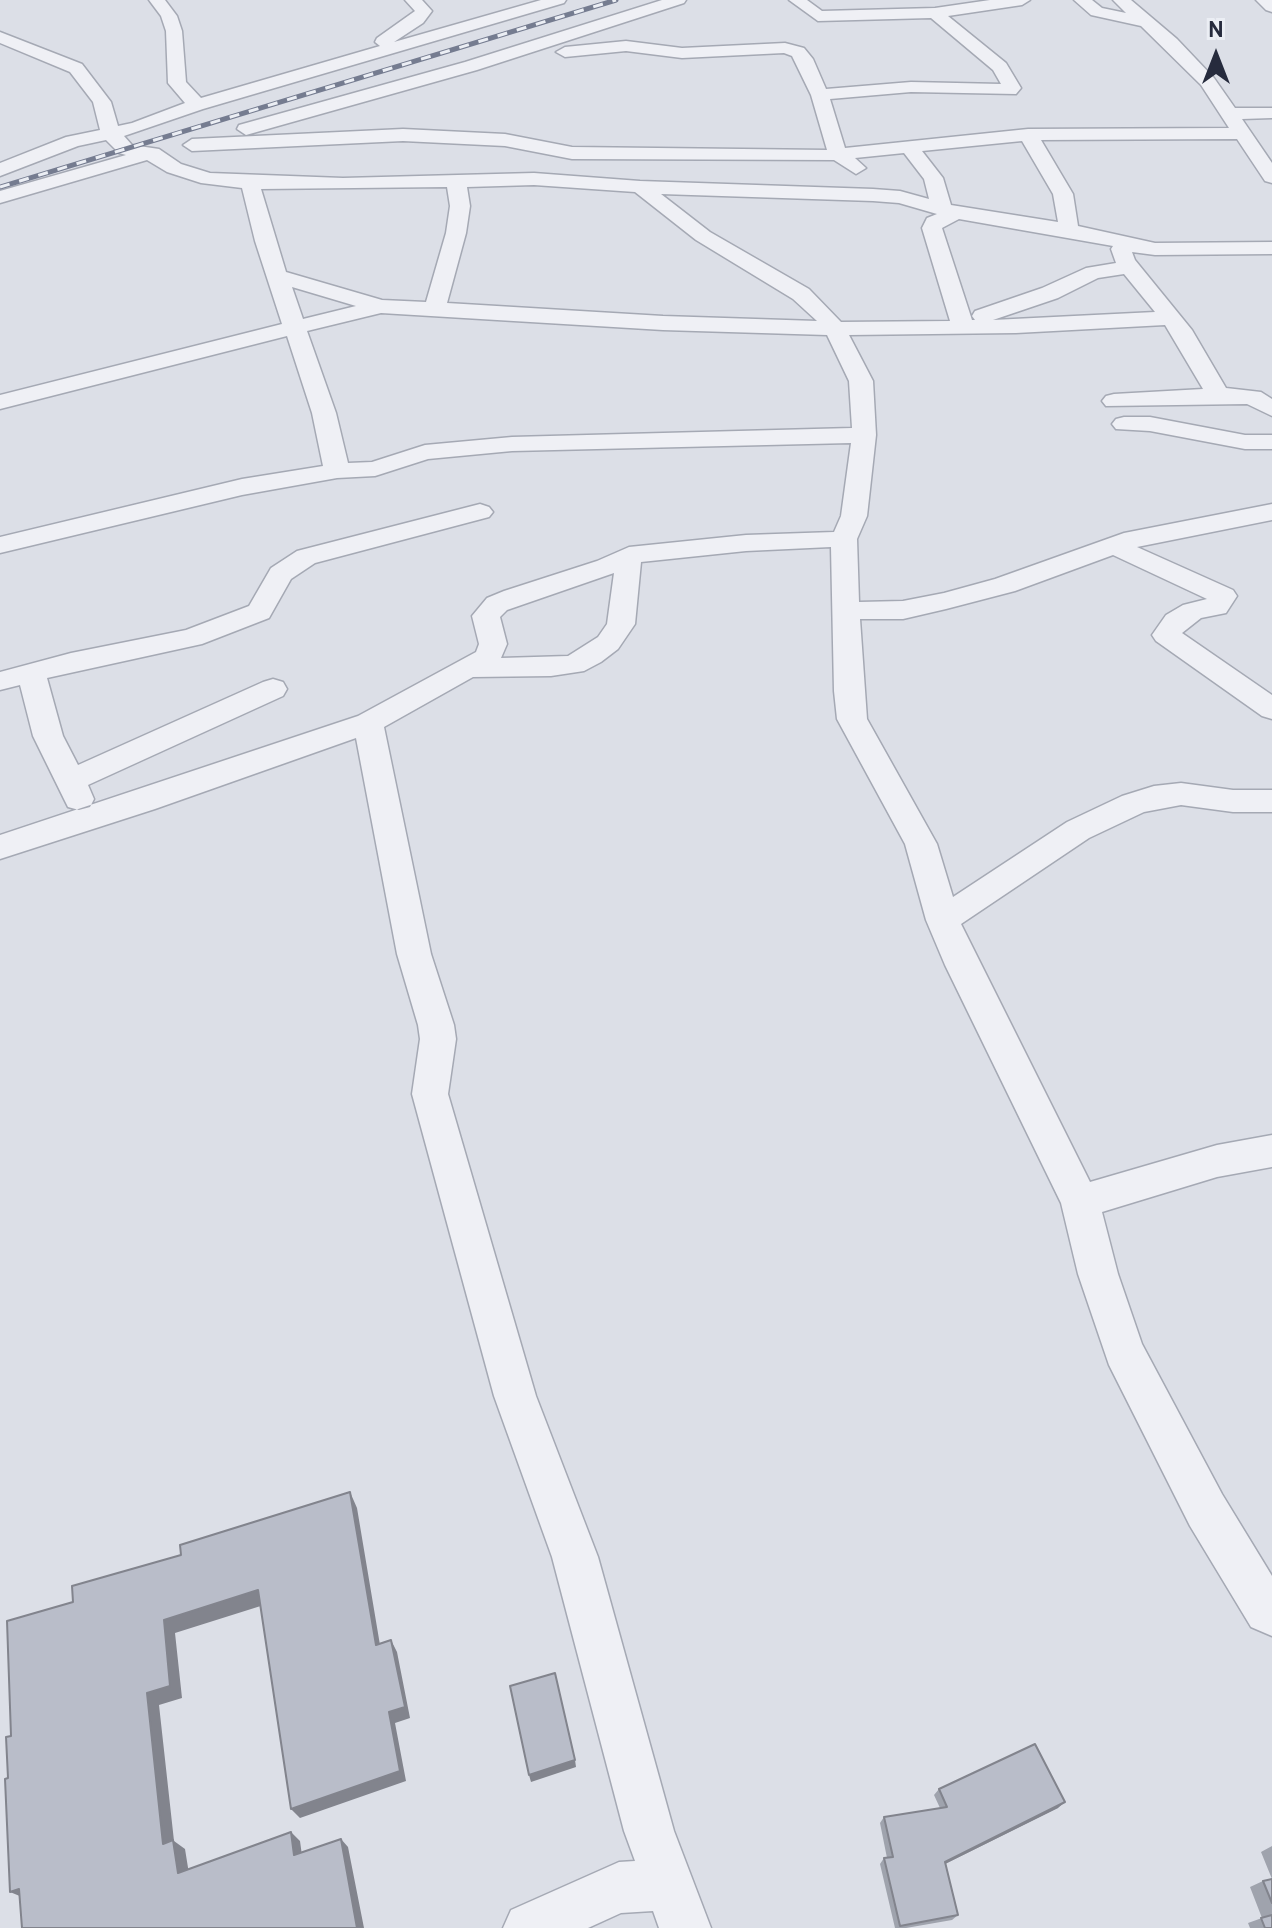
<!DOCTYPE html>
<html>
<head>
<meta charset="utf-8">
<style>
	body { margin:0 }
	#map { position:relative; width:1272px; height:1928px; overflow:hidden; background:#dcdfe7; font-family:Overpass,sans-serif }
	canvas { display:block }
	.north { position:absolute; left:1176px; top:16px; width:80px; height:80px; -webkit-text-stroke:6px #ebeef4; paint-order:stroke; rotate:0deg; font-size:22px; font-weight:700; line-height:32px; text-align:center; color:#262b3d }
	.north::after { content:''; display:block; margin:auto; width:28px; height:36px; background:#262b3d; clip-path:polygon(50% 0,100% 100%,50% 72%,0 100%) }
</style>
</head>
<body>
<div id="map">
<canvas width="1272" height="1928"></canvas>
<div class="north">N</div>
</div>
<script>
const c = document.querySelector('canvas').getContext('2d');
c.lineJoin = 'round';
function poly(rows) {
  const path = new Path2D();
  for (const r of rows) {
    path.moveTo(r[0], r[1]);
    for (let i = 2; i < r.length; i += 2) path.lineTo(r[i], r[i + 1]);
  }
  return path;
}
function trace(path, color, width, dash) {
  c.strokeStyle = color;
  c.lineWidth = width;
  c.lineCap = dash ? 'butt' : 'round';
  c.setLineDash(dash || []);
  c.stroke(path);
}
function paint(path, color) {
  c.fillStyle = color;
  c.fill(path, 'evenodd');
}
const minor = poly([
	[149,0,165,0,177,16,182,31,186,82,201,98,380,46,375,42,377,38,415,11,405,0,422,0,432,11,423,23,394,42,541,0,566,0,564,3,203,109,124,136,132,145,159,149,181,164,210,173,343,178,534,173,640,181,873,189,900,191,929,199,924,179,904,153,855,158,866,168,856,174,834,160,572,159,505,146,403,141,192,151,183,145,192,139,403,129,505,134,572,147,827,150,811,95,792,56,784,53,682,58,626,51,565,57,556,52,565,47,626,41,682,48,785,43,804,48,813,59,826,89,911,82,1001,84,993,70,931,18,818,21,789,0,807,0,822,11,935,8,990,0,1030,0,1022,5,948,16,1006,63,1021,88,1016,94,911,92,830,99,845,148,1028,129,1229,128,1201,85,1141,26,1091,15,1074,0,1092,0,1102,8,1126,13,1113,0,1131,0,1177,39,1214,78,1235,108,1272,108,1272,118,1242,119,1272,163,1272,183,1265,181,1237,139,1041,140,1073,194,1078,226,1155,243,1272,242,1272,254,1155,255,1132,252,1135,260,1192,330,1226,388,1261,392,1272,399,1272,416,1247,404,1106,406,1102,401,1106,396,1114,394,1203,389,1165,325,1016,333,849,335,873,381,876,435,867,516,857,539,859,602,903,601,944,593,995,579,1124,533,1272,504,1272,520,1137,547,1233,590,1237,596,1226,613,1201,618,1182,633,1272,695,1272,719,1262,716,1156,641,1152,635,1166,615,1183,605,1207,599,1113,555,1015,591,946,609,903,619,860,619,867,719,937,844,953,897,1067,822,1122,796,1154,786,1181,783,1233,790,1272,790,1272,812,1233,812,1181,805,1144,812,1089,838,961,924,1090,1182,1217,1145,1272,1135,1272,1167,1217,1177,1102,1212,1118,1274,1142,1344,1222,1494,1272,1576,1272,1636,1251,1627,1190,1526,1109,1365,1078,1274,1061,1203,945,965,926,920,905,844,837,719,834,691,831,547,746,551,641,562,635,624,618,649,601,662,584,671,551,676,473,677,384,727,431,954,454,1025,456,1039,448,1094,536,1396,598,1557,674,1831,711,1928,659,1928,653,1911,621,1913,588,1928,503,1928,511,1910,619,1862,635,1861,624,1831,552,1557,494,1396,412,1094,420,1039,418,1025,397,954,356,738,155,809,0,859,0,835,358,716,476,652,479,644,472,616,487,598,504,591,597,561,629,547,746,535,834,532,841,516,851,443,512,451,428,459,375,476,337,478,242,495,0,553,0,537,242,479,323,466,312,413,287,336,0,409,0,395,282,324,255,241,242,188,201,183,167,172,147,160,0,203,0,191,126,155,119,153,106,140,78,146,0,176,0,163,66,137,100,130,93,102,70,72,0,43,0,32,82,64,111,102,118,126,132,123,185,103,168,83,166,31,161,16,149,0],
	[1022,141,1053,194,1058,222,951,205,943,178,922,151,1022,141],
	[534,185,635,192,696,240,793,299,817,321,663,316,447,303,466,233,470,206,467,187,534,185],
	[447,187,450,206,446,233,426,302,382,300,286,272,261,189,447,187],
	[661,194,873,201,899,203,937,214,927,218,922,228,950,321,841,322,809,289,710,232,661,194],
	[959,219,1113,246,1111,249,1116,263,1086,268,1042,288,975,311,972,316,975,320,972,320,942,228,959,219],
	[1124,274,1155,312,993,320,1058,298,1098,278,1124,274],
	[292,287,356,306,303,319,292,287],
	[381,313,663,330,827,335,849,381,852,428,512,437,425,445,372,462,348,463,336,413,307,331,381,313],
	[614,573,607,624,598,637,568,656,501,658,507,644,500,617,507,610,614,573],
	[662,0,686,0,684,3,477,70,246,135,237,129,239,125,465,62,662,0],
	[1256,0,1272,0,1272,12,1266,10,1256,0],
	[1124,417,1150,417,1245,435,1272,435,1272,449,1245,449,1150,431,1116,429,1112,424,1116,419,1124,417],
	[480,504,489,507,493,512,489,517,315,563,291,579,269,618,202,644,47,678,63,736,78,765,263,682,273,679,283,682,287,689,283,696,88,785,94,799,90,807,79,810,68,807,64,799,33,736,20,685,0,690,0,672,71,653,186,630,249,606,271,568,297,551,480,504]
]);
const rail = poly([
	[0,187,616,0]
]);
const wall = poly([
	[939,1789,1058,1808,945,1864,958,1915,952,1920,906,1928,895,1928,880,1864,884,1858,887,1858,880,1823,884,1817,940,1808,934,1795],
	[1272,1846,1272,1928,1250,1928,1248,1923,1262,1918,1250,1887,1263,1881,1272,1879,1261,1852]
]);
const shadedWall = poly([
	[350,1492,357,1508,382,1657,376,1645],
	[258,1590,267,1604,175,1633,182,1698,159,1705,174,1841,185,1849,190,1880,178,1873,163,1844,147,1693,164,1620],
	[391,1640,397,1652,410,1718,395,1723,406,1781,300,1818,291,1809,389,1712],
	[575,1760,576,1767,531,1782,529,1775],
	[1065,1802,1058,1808,939,1867,945,1862],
	[291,1832,300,1841,303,1863,294,1855],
	[341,1839,348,1847,364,1928,357,1928],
	[19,1889,27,1899,10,1892]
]);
const building = poly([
	[350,1492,376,1645,391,1640,405,1707,389,1712,400,1771,291,1809,258,1590,164,1620,170,1686,147,1693,163,1844,173,1840,178,1873,291,1832,294,1855,341,1839,357,1928,22,1928,19,1889,10,1892,5,1779,8,1778,6,1737,11,1736,7,1621,73,1602,72,1586,181,1555,180,1545,350,1492],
	[555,1673,575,1760,529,1775,510,1686,555,1673],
	[1035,1744,1065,1802,945,1862,958,1915,900,1926,884,1858,893,1857,884,1817,947,1807,939,1789,1035,1744],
	[1272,1879,1272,1903,1263,1881,1272,1879],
	[1272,1915,1272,1928,1265,1928,1261,1918,1272,1915]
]);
trace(minor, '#a5a9b4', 3);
paint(minor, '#eff0f5');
trace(rail, '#757c90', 5);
trace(rail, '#ebeef4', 3, [10]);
paint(wall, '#9fa3ad');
paint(shadedWall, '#82848d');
paint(building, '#b9bdc9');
trace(building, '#82848d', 2);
</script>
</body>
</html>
